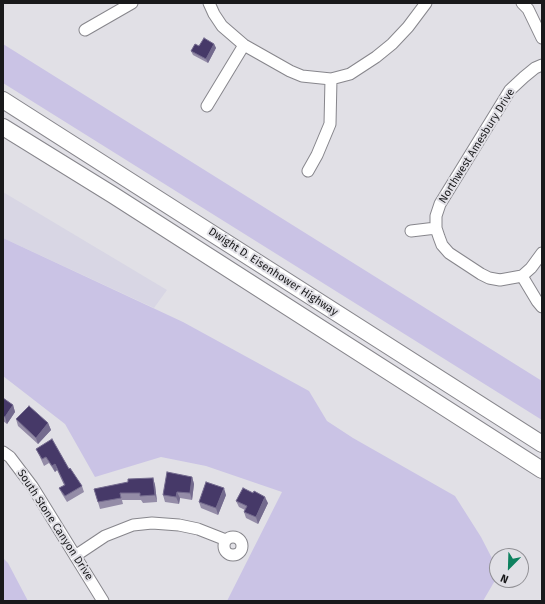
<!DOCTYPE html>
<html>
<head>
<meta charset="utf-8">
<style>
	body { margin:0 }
	#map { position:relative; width:545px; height:604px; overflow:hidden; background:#e1e0e6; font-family:"Fira Sans",sans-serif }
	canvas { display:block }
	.frame { position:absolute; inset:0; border:4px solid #19191b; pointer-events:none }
	.north { position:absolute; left:489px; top:548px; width:40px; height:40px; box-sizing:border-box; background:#e1e0e6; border:1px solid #919095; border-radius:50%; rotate:203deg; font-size:11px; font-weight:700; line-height:16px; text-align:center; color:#19191b }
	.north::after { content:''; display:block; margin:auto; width:14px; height:18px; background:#0e815f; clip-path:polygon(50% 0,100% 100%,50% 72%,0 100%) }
</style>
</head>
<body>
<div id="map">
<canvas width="545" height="604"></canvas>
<div class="frame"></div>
<div class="north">N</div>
</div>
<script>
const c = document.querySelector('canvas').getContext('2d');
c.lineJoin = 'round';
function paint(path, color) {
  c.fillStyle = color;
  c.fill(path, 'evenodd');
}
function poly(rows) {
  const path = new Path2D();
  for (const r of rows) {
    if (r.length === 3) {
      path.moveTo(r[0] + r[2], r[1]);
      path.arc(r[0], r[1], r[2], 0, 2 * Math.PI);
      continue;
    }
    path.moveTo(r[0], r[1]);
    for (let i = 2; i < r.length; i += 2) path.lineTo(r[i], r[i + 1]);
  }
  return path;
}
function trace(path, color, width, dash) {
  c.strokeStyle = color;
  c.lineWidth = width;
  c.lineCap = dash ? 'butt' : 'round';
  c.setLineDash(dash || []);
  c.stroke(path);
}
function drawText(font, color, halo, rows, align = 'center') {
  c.font = font + ' "Fira Sans",sans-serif';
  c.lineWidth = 4;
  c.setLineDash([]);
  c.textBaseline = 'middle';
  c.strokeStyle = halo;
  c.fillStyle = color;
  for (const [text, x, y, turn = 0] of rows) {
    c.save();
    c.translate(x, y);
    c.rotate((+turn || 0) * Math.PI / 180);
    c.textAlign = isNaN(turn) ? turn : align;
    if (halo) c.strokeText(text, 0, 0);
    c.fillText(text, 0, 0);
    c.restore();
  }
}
const built = poly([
	[3,192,167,290,154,308,3,238]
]);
const green = poly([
	[3,44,542,381,542,420,3,83],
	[3,238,183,322,309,391,327,421,353,438,455,496,481,537,497,568,497,577,483,601,227,601,282,492,206,466,161,457,95,477,65,424,3,376],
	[3,558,8,563,28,601,3,601]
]);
const minor = poly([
	[209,3,214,14,222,26,244,45,290,71,302,76,331,79,350,74,376,57,392,44,408,27,426,3],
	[522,3,528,9,542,38],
	[85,30,132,3],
	[542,65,535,68,524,77,510,90,440,204,436,216,436,228,439,237,442,245,449,253,481,274,489,278,500,280,522,276,531,268,542,253],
	[207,106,244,45],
	[308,171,317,155,330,124,331,79],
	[411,231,436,228],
	[522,276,537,301,542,307],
	[3,452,10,457,32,486,103,601],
	[233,546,9],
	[75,556,105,536,133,525,152,523,179,525,198,529,226,540]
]);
const highway = poly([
	[3,100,542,444],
	[3,127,113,195,542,470]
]);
const wall = poly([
	[214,44,216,48,208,63,193,55,191,51,199,46],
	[3,398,13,405,15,412,7,424,3,421],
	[16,419,48,423,51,430,38,444,18,426],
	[36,449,69,469,82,486,84,492,67,502,62,494,59,488,64,485,57,470,55,472,49,463,44,466,39,455],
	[192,477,194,484,192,500,180,498,179,504,165,502,163,495],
	[153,478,155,485,157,502,143,503,141,500,122,500,123,504,100,509,94,489],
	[226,495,218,515,201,508,199,502],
	[236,501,268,503,258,524,246,518,244,512,245,510,239,507]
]);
const shadedWall = poly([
	[214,44,216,48,208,63,206,59],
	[13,405,15,412,7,424,5,417],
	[48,423,51,430,38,444,36,438],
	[55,464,57,470,55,472,52,466],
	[192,477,194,484,192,500,190,493],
	[153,478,155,485,157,502,155,495],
	[224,488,226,495,218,515,216,508],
	[177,492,180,498,179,504,176,497],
	[265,497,268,503,258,524,256,517]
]);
const building = poly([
	[204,38,214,44,206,59,191,51,195,44,199,46,204,38],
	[3,398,13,405,5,417,3,416,3,398],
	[29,406,48,423,36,438,16,419,29,406],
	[52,439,69,469,70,468,82,486,65,496,59,488,65,485,55,464,52,466,46,457,42,459,36,449,52,439],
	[167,472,192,477,190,493,177,492,176,497,163,495,167,472],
	[153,478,155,495,140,496,140,493,120,493,121,498,98,502,94,489,128,482,128,479,153,478],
	[206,482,224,488,216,508,199,502,206,482],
	[243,488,253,493,254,491,265,497,256,517,244,512,247,506,236,501,243,488]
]);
const streetNames = [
	["Northwest Amesbury Drive",477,146,-58],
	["Dwight D. Eisenhower Highway",273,272,33],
	["South Stone Canyon Drive",55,525,57]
];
paint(built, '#d8d6e4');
paint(green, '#cac3e5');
trace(minor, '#87868c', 13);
trace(highway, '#87868c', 18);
trace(minor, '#fff', 11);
trace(highway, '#fff', 16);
paint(wall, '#948ca7');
paint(shadedWall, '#746b8e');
paint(building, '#463968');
trace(building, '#746b8e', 1);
drawText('11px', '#19191b', '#e1e0e6', streetNames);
</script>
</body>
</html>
